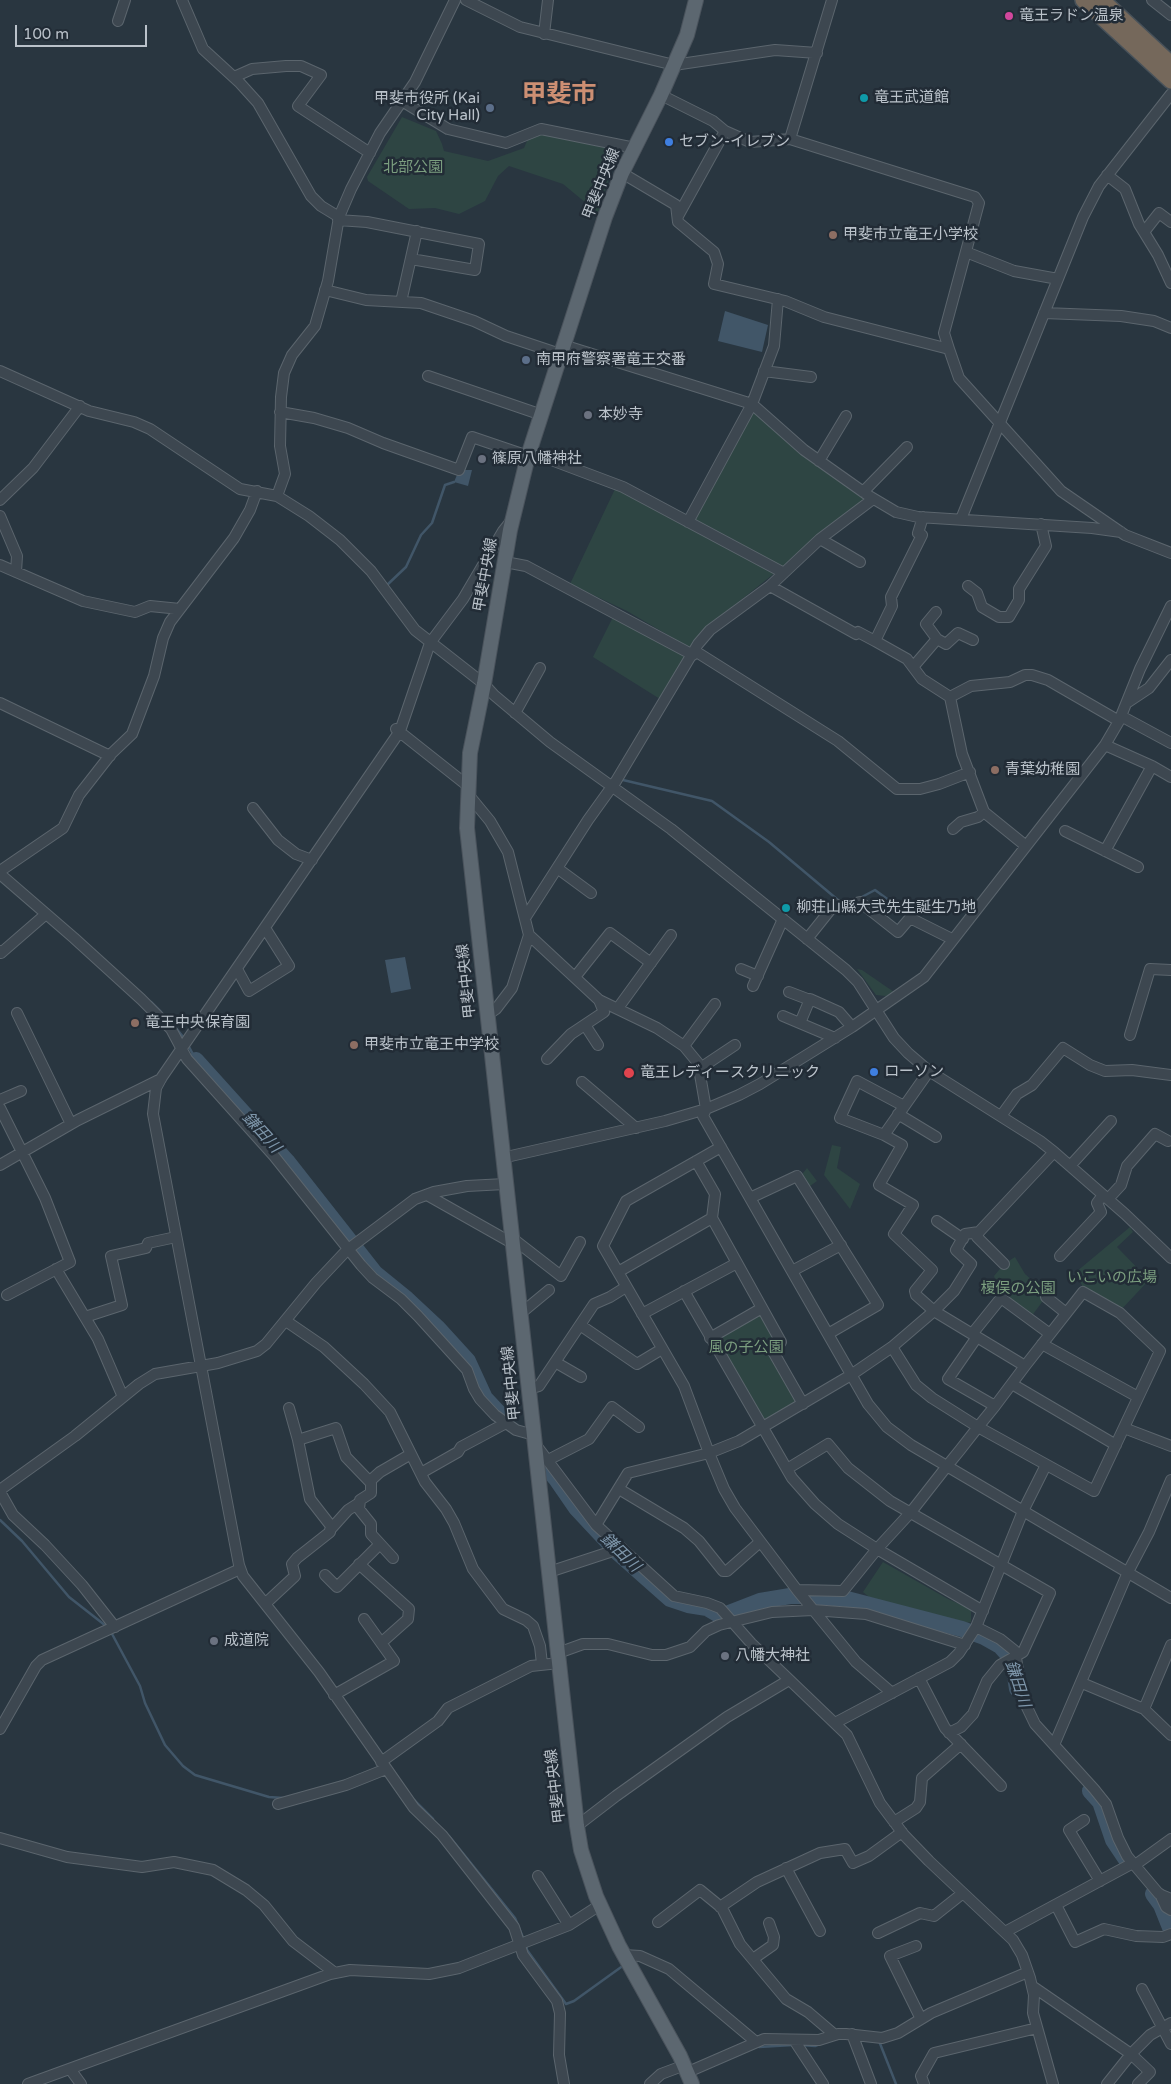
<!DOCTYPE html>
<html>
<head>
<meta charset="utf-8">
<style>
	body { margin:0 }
	#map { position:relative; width:1171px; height:2084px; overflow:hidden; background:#293640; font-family:"Varela Round",sans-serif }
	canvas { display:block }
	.scale { position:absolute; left:15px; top:25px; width:132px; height:22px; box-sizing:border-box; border:2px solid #bac2ca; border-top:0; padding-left:6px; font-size:15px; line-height:18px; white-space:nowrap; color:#bac2ca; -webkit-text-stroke:4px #222c36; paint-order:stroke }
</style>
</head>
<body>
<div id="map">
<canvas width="1171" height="2084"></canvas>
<div class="scale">100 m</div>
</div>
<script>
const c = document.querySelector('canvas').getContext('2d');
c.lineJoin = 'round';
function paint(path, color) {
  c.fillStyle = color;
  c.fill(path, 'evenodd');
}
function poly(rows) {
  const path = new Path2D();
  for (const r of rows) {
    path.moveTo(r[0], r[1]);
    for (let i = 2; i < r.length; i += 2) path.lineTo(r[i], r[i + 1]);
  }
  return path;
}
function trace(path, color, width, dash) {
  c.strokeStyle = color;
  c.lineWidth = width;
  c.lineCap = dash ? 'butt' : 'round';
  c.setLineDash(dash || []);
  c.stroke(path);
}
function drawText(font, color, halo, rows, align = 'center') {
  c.font = font + ' "Varela Round","Noto Sans JP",sans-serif';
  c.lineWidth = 5;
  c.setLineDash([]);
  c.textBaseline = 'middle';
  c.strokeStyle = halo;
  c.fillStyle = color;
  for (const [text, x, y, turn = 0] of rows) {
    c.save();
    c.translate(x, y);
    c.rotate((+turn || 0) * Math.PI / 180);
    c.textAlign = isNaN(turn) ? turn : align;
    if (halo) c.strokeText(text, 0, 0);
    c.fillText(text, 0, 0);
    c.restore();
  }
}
const green = poly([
	[402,117,436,131,442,144,444,151,488,161,524,148,527,141,539,133,621,149,608,182,598,213,563,184,509,166,498,176,485,201,459,214,435,208,409,209,368,181,367,177],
	[752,406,870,499,779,570,690,522],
	[615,489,776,572,702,631,690,648,627,611,570,584],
	[613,617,688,656,660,699,593,657],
	[857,969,862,970,894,992,886,996,876,995],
	[832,1145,841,1147,837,1168,860,1184,850,1209,824,1175],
	[807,1168,817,1181,806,1189,800,1177],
	[1130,1227,1133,1232,1117,1247,1149,1280,1120,1311,1084,1290,1076,1272],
	[1015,1257,1025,1274,1048,1294,1031,1317,1001,1298,994,1276,1004,1264],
	[759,1310,776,1340,769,1347,800,1403,763,1426,714,1341],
	[883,1562,948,1599,971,1609,971,1622,960,1624,869,1597,863,1592]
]);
const water = poly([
	[725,311,768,325,762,352,718,341],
	[459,470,472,470,468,486,454,482],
	[405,957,411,989,391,993,385,960]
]);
const stream = poly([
	[387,585,406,567,421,535,432,523,445,485,454,482],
	[623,780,712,801,769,842,838,900],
	[858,899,875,890,901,909],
	[151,1002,161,1012],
	[175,1027,184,1038],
	[188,1045,196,1060],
	[0,1520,22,1541,69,1597,106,1626],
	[111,1632,140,1686,145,1703,165,1745,183,1766,195,1775,269,1797,283,1798],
	[414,1800,433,1819],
	[449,1836,515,1918,524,1940],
	[526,1945,527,1950,566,2004,574,2001,624,1965],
	[879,2041,896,2084],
	[756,2045,759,2047,793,2045],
	[801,2045,815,2046,820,2044]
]);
const river = poly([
	[196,1060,287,1161,375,1273,407,1299,437,1327,468,1361,485,1398,499,1413],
	[542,1463,556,1479,576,1508,618,1553,670,1599,688,1605,707,1608,719,1615],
	[729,1613,760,1601,790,1596,809,1596,847,1599,962,1629,984,1637,1000,1646,1008,1655,1014,1670,1017,1689],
	[1090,1791,1100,1802,1113,1840,1127,1861],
	[1153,1894,1161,1905,1171,1930]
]);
const minor = poly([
	[182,0,203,49,239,82,258,103,311,196,321,206,339,217],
	[466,0,520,27,674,65,775,50,817,53],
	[1152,0,1171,15],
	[118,21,125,0],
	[544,34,548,0],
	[234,77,252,69,286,66,301,66,321,75,298,106,370,153],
	[402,101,448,129,506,143,541,129,635,148],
	[790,139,832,0],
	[622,173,676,205,678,222,714,252,718,264,714,284,785,301,824,317,949,349,944,333,979,203,975,197,790,139,750,142,725,131,713,121,661,95],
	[1107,175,1125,189,1139,224,1158,255,1171,283],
	[678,216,725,131],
	[338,220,367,222,479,244,475,270,411,259],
	[1144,232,1159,213,1171,222],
	[966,252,1014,271,1058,279],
	[325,290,366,300,421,303,474,321,506,336,560,354],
	[401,302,417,231],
	[1044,313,1121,316,1154,321,1171,328],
	[563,345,752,404,804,450,869,496,896,512,918,517,1092,528,1121,532],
	[949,349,959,378,1061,491,1125,535,1171,553],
	[0,371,89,411,134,422,150,429,240,489,277,496,309,516,340,540,371,571,415,630,484,684,494,695,550,742,671,829,846,970,858,982,894,1038,908,1053,929,1071,1040,1141,1054,1152,1125,1214,1171,1258],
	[764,371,811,377],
	[428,376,542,415],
	[280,412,314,418,348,428,383,443,459,470,472,437,528,456],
	[530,452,623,487,784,573],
	[819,461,846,416],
	[863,492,907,447],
	[277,496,285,474,280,446,281,397,284,373,292,355,315,326,328,281,339,217,351,189,380,133,415,82,455,0],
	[0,500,33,468,80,406],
	[0,516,17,556,16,572],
	[923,517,918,533,922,535,891,597,892,606,875,641,907,659,922,679,950,697,962,754,984,812,1026,846],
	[961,519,1083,217,1099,186,1171,94],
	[511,521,503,531,463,599,430,643,400,731,162,1077,156,1088,153,1114,239,1565,243,1576,319,1672,414,1808,442,1835,514,1927,523,1955,557,2001,560,2013,559,2055,564,2084],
	[688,522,752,404,774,346,778,299],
	[820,539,860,562],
	[505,562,526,566,693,655],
	[0,565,83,601,135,612,150,606,180,609],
	[770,586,856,634,858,632,875,641],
	[968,586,977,593,982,607,999,617,1009,617,1019,600,1019,589,1046,546,1041,524],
	[937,639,946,644,958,633,973,640],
	[695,651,838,741,897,789,920,789,939,784,970,772],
	[913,667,937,639,926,624,936,612],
	[950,697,971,686,1010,682,1025,675,1032,675,1048,680,1119,721],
	[1128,702,1149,688,1171,660],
	[0,703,110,756],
	[515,713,540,668],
	[1121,716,1171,743],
	[396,729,468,786],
	[1105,745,1152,766,1171,777],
	[467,793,490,821,508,852,529,935,599,1000,657,1028,684,1046,698,1063,706,1109,703,1116,868,1404,887,1427,911,1445,1171,1598],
	[253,808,278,840,296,854,312,860],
	[953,829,961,822,978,817,984,812],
	[1065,831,1138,867],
	[1105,851,1152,766],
	[557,868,591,893],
	[0,871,63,828,79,795,111,754,132,734,154,676,163,638,170,622,234,538,250,510,257,491],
	[0,874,74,938,141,999,171,1029,187,1059,274,1156,361,1265,373,1278,401,1299,418,1316,467,1370,474,1389,480,1399,495,1415,516,1430,534,1435],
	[525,918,588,820,616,781,698,644,710,630,770,586,820,539,873,499],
	[807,939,835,904,841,907,860,902,898,932,910,918,952,939],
	[0,951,1,953,46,914],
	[237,969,249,991,289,966,265,928],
	[741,969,758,976],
	[575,977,610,933,651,963],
	[753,986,783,919],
	[789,992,810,1000],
	[618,1008,671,935],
	[17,1013,71,1124],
	[487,1015,496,1009,512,988,529,935],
	[783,1016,835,1038],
	[800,1023,810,999,839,1012,852,1027],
	[585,1025,598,1045],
	[1130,1035,1150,969,1171,970],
	[684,1046,715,1004],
	[547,1059,571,1034,604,1012,599,1000],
	[699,1069,735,1045],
	[582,1082,636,1128],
	[0,1100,21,1091],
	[904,1106,857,1081,840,1118,884,1135,902,1145,879,1185,913,1205,894,1234,932,1270,915,1291,916,1295,934,1311,1025,1366],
	[0,1108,45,1198,70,1262,7,1295],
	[898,1114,936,1137],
	[1001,1116,1017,1094,1032,1085,1063,1048,1090,1065,1105,1071,1132,1070,1171,1075],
	[884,1135,929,1071],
	[721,1147,626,1201,603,1246,684,1386,709,1453,724,1489,735,1508,797,1590,856,1662,892,1693],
	[502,1158,665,1121,706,1109,739,1095,760,1084,852,1027,924,977,1105,745,1119,721,1140,669,1171,606],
	[696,1161,715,1194,712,1218,781,1342,771,1348,803,1404],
	[0,1165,78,1120,161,1079],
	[1070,1166,1111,1121],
	[427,1195,512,1243],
	[750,1198,797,1176,878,1305,828,1334],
	[1108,1199,1121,1185,1127,1166,1155,1134,1168,1141],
	[937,1221,963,1239],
	[979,1232,977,1237,1004,1264],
	[512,1238,561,1276,580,1242],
	[1060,1256,1101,1212,1097,1203,1103,1195],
	[56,1269,98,1339,123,1397],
	[792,1271,841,1245],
	[618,1272,712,1218],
	[684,1291,792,1478,815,1504,838,1524,877,1549,983,1611],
	[1046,1297,1066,1313],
	[520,1314,549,1290],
	[642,1314,737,1263],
	[85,1317,122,1305,111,1256,146,1248,148,1243,176,1237],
	[286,1321,324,1347,364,1384,390,1412,425,1482,446,1509,454,1523,473,1569,503,1609,526,1620,533,1626,540,1646,542,1664],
	[580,1325,637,1364,662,1349],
	[972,1334,1001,1298,1050,1334],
	[977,1337,948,1379,995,1406],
	[710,1338,762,1308],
	[1042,1344,1138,1397],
	[555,1362,581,1377],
	[1012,1384,1116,1445],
	[529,1389,539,1386,594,1304,610,1297,626,1287],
	[1124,1428,1171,1446],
	[298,1440,336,1428,346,1457,371,1483,371,1493,360,1500,359,1509,371,1524,371,1534,393,1558],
	[536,1445,596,1525,674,1596,707,1603,720,1608,751,1643,847,1735,880,1803,904,1835,929,1861,1013,1940,1022,1955,1030,1978,1034,1995,1033,2013,1053,2084],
	[548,1460,589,1439,612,1407,639,1427],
	[787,1469,828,1444,848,1468,890,1501,1050,1593,1023,1652,1000,1665,987,1681,973,1714,961,1727,949,1733],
	[421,1473,458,1452,461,1447,506,1423],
	[370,1481,380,1472,411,1454],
	[619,1489,684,1528,699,1541,723,1571,727,1571,760,1542],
	[0,1490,75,1436,139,1384,155,1374,218,1363,257,1351,266,1344,316,1283,347,1250,415,1199,434,1192,467,1186,505,1184],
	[0,1492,13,1515,45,1545,82,1585,115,1627],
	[596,1525,628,1473,709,1453,739,1441,851,1375,892,1347,934,1311,954,1291,971,1264,956,1250,965,1234,979,1232,1054,1152],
	[330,1530,348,1510,359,1503],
	[359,1564,409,1609,408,1619,381,1643],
	[549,1572,622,1548],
	[325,1575,337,1587,380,1544],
	[797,1590,843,1591,877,1549,911,1512,947,1466,960,1450,978,1427,995,1406,1025,1366,1083,1292,1120,1313,1160,1351,1094,1491,978,1427,932,1398,916,1385,892,1347],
	[266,1603,295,1576,292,1564,297,1558,330,1532,331,1526,310,1499,298,1440,289,1408],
	[976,1627,1000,1639,1015,1651,1022,1697,1035,1724,1094,1789,1106,1804,1118,1838,1127,1856,1159,1894,1171,1899],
	[558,1653,583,1644,608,1644,652,1655,666,1655,690,1647,706,1631,719,1625,772,1612,813,1610,866,1614,965,1645],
	[919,1678,945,1728,1001,1786],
	[1082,1683,1144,1709,1171,1735],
	[334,1695,394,1661,364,1619],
	[1144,1709,1171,1645],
	[835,1723,950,1662,959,1653,976,1627,1023,1511,1046,1465],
	[0,1729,36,1666,42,1660,240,1569],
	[1054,1745,1128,1572,1149,1532,1171,1480],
	[381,1762,438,1721,448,1708,531,1666,559,1663],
	[278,1804,346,1785,386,1769],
	[1084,1820,1069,1830,1100,1881],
	[894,1822,916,1808,920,1802,922,1778,961,1744],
	[577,1826,616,1796,727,1717,789,1680],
	[0,1838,67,1857,142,1867,174,1862,213,1870,246,1890,264,1905,293,1941,335,1973],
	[1135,1865,1171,1839],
	[786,1868,820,1931],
	[538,1876,569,1925],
	[1160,1894,1166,1907,1171,1910],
	[1056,1905,1075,1942,1104,1929,1136,1936,1163,1937,1171,1934],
	[720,1907,757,1882,820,1853,845,1849,853,1863,869,1856,902,1832],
	[658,1922,700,1890,722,1908,740,1944,786,1999,808,2012,835,2035],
	[1005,1932,1133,1863],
	[878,1933,920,1913,934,1916,963,1893],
	[916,1946,890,1956,921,2019],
	[624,1955,640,1956,669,1969,756,2042],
	[753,1959,773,1945,774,1937,769,1923],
	[1032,1986,1131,2054,1107,2084],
	[1142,1989,1171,2044],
	[852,2034,871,2084],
	[794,2040,823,2084],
	[70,2069,81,2084],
	[688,2072,764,2039,819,2040,838,2034,846,2034,882,2038,898,2033,931,2013,1028,1972],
	[28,2084,330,1974,350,1970,429,1974,459,1968,569,1925,600,1905],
	[650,2084,661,2074,685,2065],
	[924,2084,921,2076,934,2053,1037,2028],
	[1138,2084,1150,2072,1131,2054,1150,2035,1171,2023]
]);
const major = poly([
	[692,2084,680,2056,619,1946,596,1896,581,1850,577,1826,467,828,470,753,484,684,510,530,528,456,605,217,622,173,661,95,687,35,696,0]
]);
const highway = poly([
	[1083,0,1171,81],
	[1102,0,1171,64]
]);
const markers = [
	[1009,16,5,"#d1479c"],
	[864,98,5,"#0f9aa8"],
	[490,108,5,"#5c6f8a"],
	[669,142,5,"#3f7fe0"],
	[833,235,5,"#8d6e63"],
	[526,360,5,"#5c6f8a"],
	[588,415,5,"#6b7280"],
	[482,459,5,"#6b7280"],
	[995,770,5,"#8d6e63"],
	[786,908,5,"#0f9aa8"],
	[135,1023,5,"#8d6e63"],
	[354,1045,5,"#8d6e63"],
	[874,1072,5,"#3f7fe0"],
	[629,1073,6,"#e0444e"],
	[214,1641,5,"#6b7280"],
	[725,1656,5,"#6b7280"]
];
const poiNames = [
	["竜王ラドン温泉",1019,16],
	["竜王武道館",874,98],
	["甲斐市役所 (Kai",480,99,"right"],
	["City Hall)",480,116,"right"],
	["セブン-イレブン",679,142],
	["甲斐市立竜王小学校",843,235],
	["南甲府警察署竜王交番",536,360],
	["本妙寺",598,415],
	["篠原八幡神社",492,459],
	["青葉幼稚園",1005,770],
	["柳荘山縣大弐先生誕生乃地",796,908],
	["竜王中央保育園",145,1023],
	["甲斐市立竜王中学校",364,1045],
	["ローソン",884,1072],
	["竜王レディースクリニック",640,1073],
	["成道院",224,1641],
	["八幡大神社",735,1656]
];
const parkNames = [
	["北部公園",413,168],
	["いこいの広場",1112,1278],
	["榎俣の公園",1018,1289],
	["風の子公園",746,1348]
];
const streetNames = [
	["甲斐中央線",602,184,-68],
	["甲斐中央線",486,575,-80],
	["甲斐中央線",467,981,-96],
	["甲斐中央線",512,1383,-96],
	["甲斐中央線",556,1786,-97]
];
const waterNames = [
	["鎌田川",261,1133,48],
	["鎌田川",620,1553,44],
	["鎌田川",1017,1684,72]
];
const townNames = [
	["甲斐市",559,95]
];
paint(green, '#2e4543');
paint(water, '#415668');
trace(stream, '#415668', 2.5);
trace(river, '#415668', 16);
trace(minor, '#5b656d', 12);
trace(major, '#4a535c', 16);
trace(highway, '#48525a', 18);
trace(minor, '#3d4750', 10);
trace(major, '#5c6770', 14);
trace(highway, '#75685b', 15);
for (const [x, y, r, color] of markers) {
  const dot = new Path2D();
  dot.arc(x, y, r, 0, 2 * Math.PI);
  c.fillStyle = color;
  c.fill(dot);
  trace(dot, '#222c36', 2);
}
drawText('15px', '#bac2ca', '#222c36', poiNames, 'left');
drawText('15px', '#7b9e7f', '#222c36', parkNames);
drawText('15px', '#bac2ca', '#222c36', streetNames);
drawText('italic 16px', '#7e96aa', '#222c36', waterNames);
drawText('bold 25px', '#cd8f73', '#222c36', townNames);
</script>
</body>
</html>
